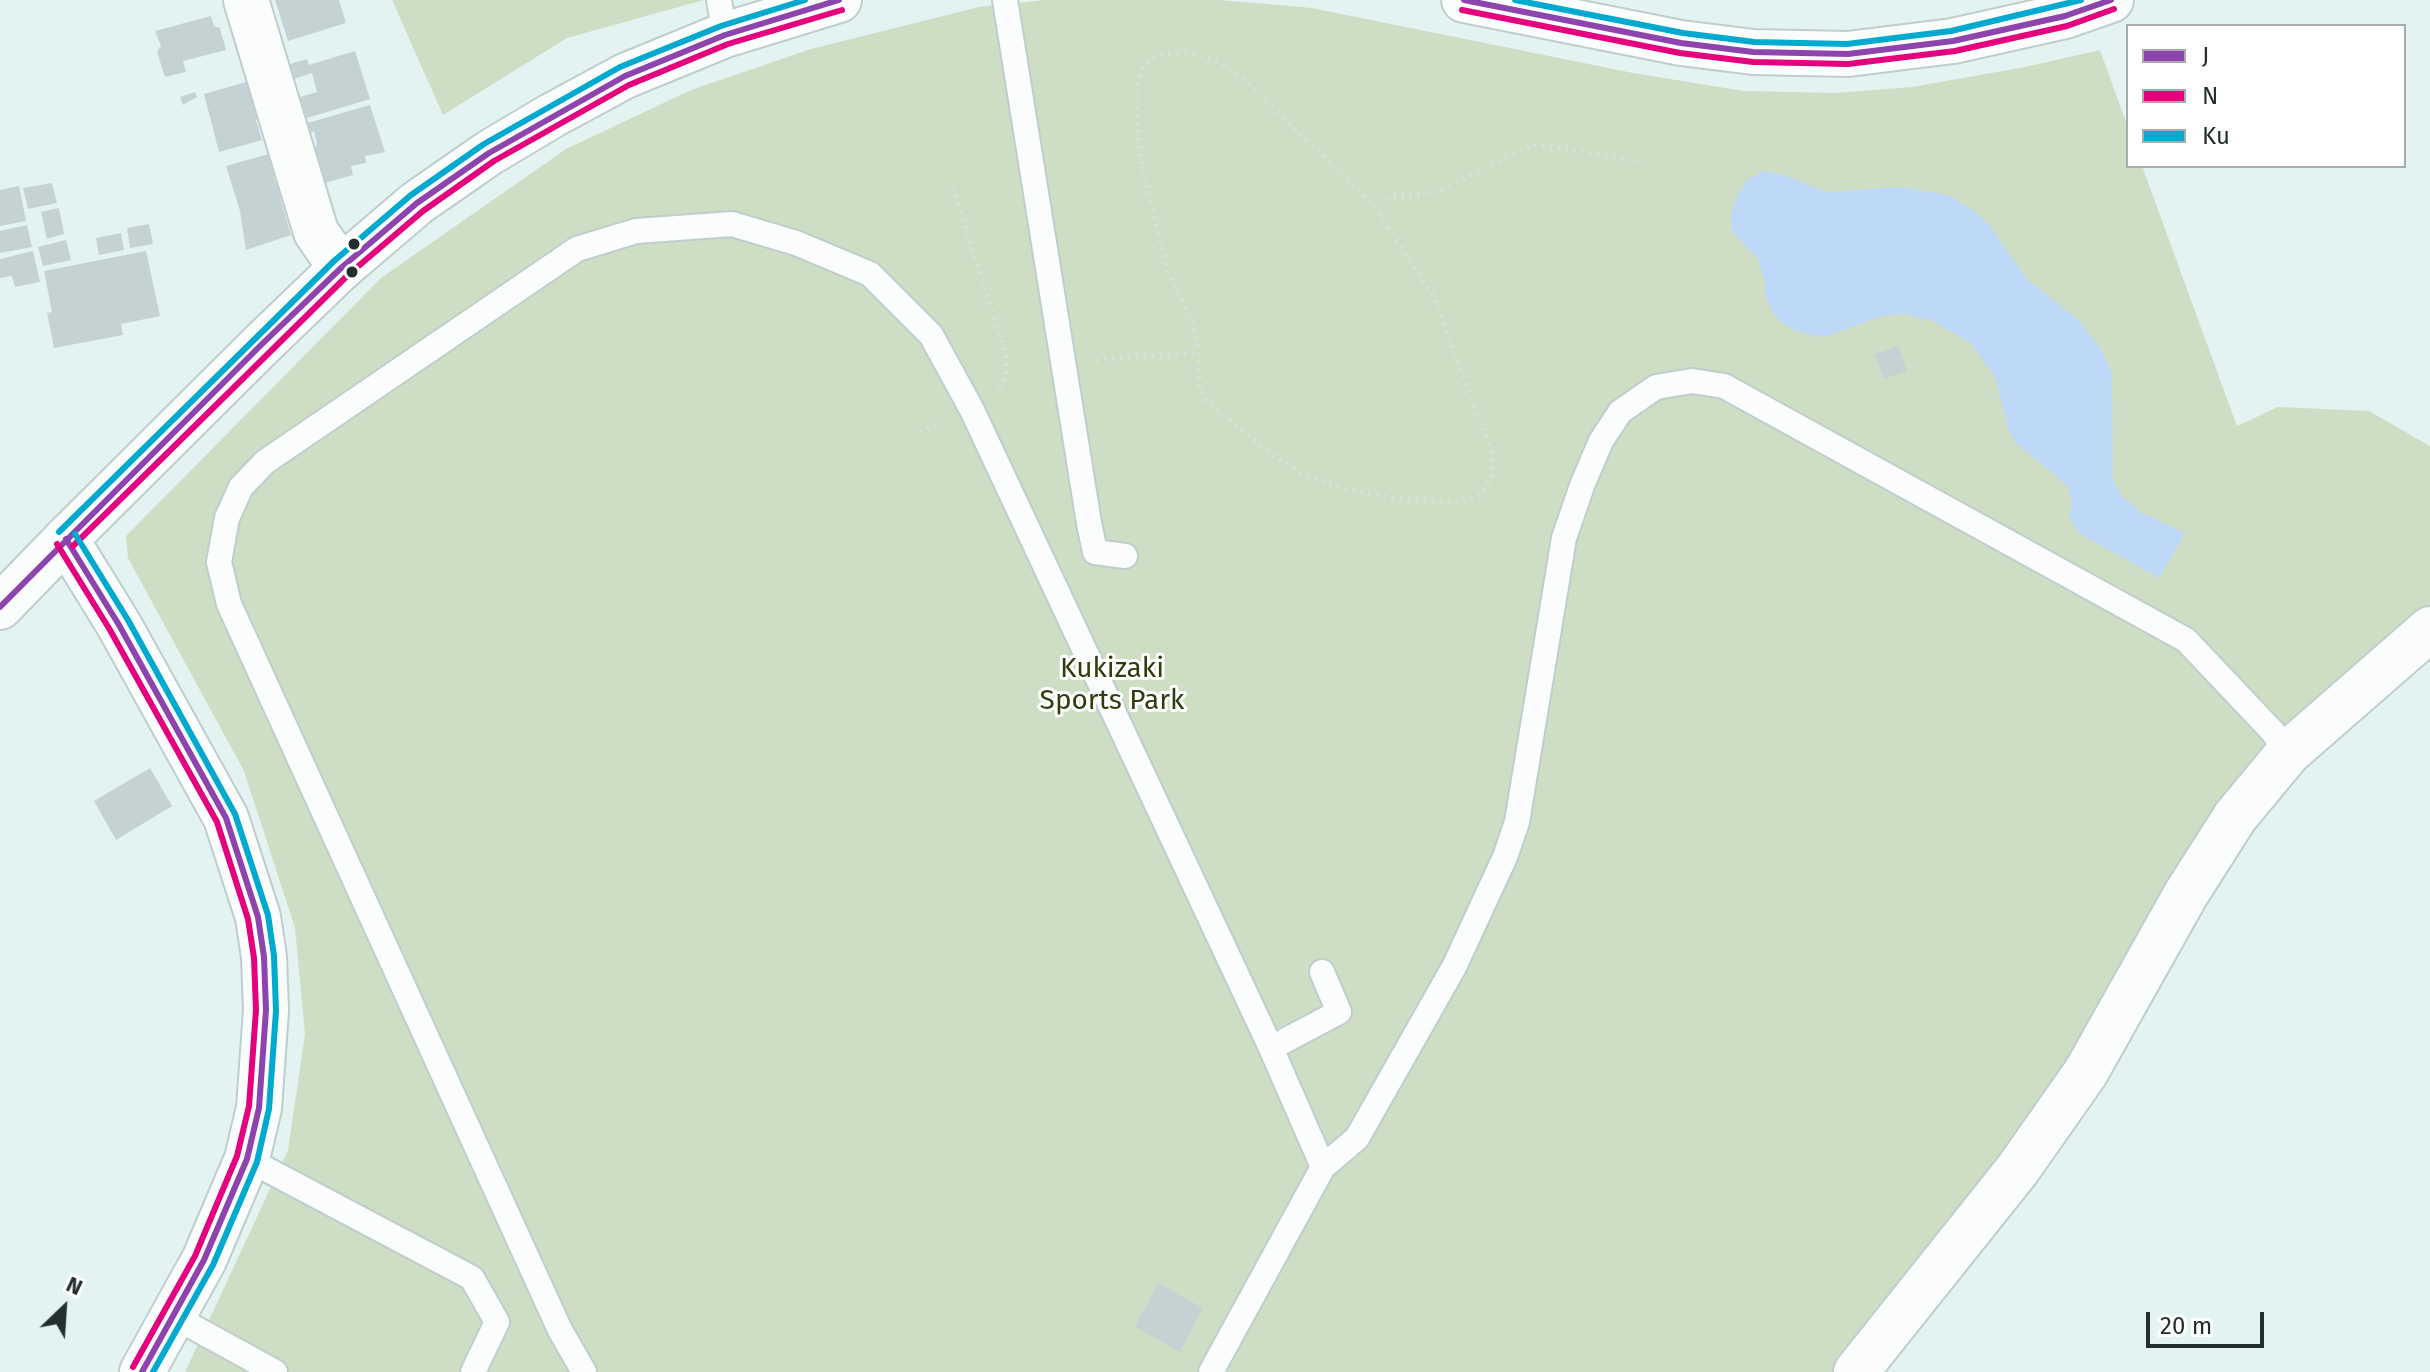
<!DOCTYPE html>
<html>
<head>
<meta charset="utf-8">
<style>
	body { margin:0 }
	#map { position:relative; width:2430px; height:1372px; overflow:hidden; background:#e2f3f2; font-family:"Fira Sans",sans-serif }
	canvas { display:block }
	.legend { position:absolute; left:2126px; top:24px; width:280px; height:144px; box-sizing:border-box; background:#fff; border:2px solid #a7acab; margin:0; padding:10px 14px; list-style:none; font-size:24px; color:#232f2e }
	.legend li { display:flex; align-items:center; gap:16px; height:40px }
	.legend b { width:40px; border:2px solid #a7acab }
	.north { position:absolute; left:24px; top:1268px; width:80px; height:80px; -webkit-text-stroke:6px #fff; paint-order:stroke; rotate:25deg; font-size:22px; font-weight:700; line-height:32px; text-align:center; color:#232f2e }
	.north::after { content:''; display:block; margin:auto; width:28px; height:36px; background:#232f2e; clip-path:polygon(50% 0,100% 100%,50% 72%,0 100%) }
	.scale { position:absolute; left:2146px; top:1312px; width:118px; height:36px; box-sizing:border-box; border:4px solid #232f2e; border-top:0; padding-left:10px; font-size:24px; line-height:28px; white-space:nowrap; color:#232f2e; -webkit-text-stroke:6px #fff; paint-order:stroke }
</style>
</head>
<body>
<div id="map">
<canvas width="2430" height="1372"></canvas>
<ul class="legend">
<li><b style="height:10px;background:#8e44ad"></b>J</li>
<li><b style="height:10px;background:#e5007d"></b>N</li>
<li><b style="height:10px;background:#00a9ce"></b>Ku</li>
</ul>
<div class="north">N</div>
<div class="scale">20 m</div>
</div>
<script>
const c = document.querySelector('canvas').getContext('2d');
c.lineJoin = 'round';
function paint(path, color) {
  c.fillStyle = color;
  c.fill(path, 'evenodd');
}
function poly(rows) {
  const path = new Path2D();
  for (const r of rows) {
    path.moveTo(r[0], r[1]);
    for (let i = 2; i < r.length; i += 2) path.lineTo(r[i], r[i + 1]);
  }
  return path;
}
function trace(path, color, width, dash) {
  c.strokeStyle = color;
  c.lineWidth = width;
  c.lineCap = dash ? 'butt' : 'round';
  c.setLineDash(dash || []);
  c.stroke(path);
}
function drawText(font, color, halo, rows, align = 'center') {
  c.font = font + ' "Fira Sans",sans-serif';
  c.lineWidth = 6;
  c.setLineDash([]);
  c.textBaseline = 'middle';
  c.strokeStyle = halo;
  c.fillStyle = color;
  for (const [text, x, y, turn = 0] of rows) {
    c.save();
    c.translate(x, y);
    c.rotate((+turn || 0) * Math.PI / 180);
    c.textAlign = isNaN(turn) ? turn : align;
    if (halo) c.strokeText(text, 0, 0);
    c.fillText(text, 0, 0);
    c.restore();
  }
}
const green = poly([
	[392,0,704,0,567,38,443,115],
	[1045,0,1220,0,1312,8,1633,73,1744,91,1835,93,1912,87,2025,67,2100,50,2128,128,2128,166,2142,166,2237,426,2278,407,2369,411,2430,446,2430,608,2333,691,2069,1076,1841,1372,185,1372,288,1150,305,1034,295,928,244,771,128,558,126,536,381,278,566,149,691,90,811,49,979,7]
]);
const water = poly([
	[1763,171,1784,175,1827,192,1900,187,1948,195,1973,210,1989,225,2027,279,2080,321,2102,351,2112,374,2113,482,2124,498,2142,513,2185,533,2159,578,2079,533,2069,517,2072,502,2068,486,2016,443,2009,431,1995,377,1971,343,1931,320,1905,314,1882,316,1824,337,1798,332,1781,322,1772,312,1766,298,1764,278,1758,259,1732,231,1731,215,1735,201,1747,180]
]);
const building = poly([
	[275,0,339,0,346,23,288,41],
	[211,16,214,26,220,28,226,50,183,61,186,72,165,77,157,52,161,46,155,31],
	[355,51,370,99,307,118,300,97,317,92,312,73,285,82,280,67,307,59,309,65],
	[253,80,263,116,256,120,262,140,219,152,204,94],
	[195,92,197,97,183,105,180,97],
	[370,105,385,152,365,156,366,163,351,166,353,175,325,183,315,150,317,143,314,131,300,137,297,126],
	[269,154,276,174,274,178,277,185,281,185,283,194,280,197,291,235,246,250,240,211,226,166],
	[52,183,57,203,28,209,23,188],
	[19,186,26,221,0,226,0,190],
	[59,208,64,234,47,239,41,212],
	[149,224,153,244,130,248,127,228],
	[27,225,32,247,0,253,0,231],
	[121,233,124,250,99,255,96,238],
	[66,240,71,260,43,266,38,247],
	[33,251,40,282,15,287,12,276,0,278,0,259],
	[146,251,160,316,121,324,123,335,54,348,47,313,52,312,44,271],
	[1899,346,1907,371,1884,379,1875,354],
	[150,768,172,806,116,840,94,801],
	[1158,1283,1203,1308,1180,1352,1135,1327]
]);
const path = poly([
	[1177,53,1192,53,1218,62,1242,78,1370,201,1386,224,1434,297,1491,451,1492,475,1481,495,1462,502,1410,501,1338,487,1305,475,1273,455,1206,401,1200,389,1199,352,1192,320,1168,273,1139,152,1136,88,1143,67,1155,56,1177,53],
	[953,188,1006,354,1006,377,997,392],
	[1370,201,1440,191,1533,144,1639,161],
	[1096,360,1199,352],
	[920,432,943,422]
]);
const lane = poly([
	[719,0,725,35],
	[1005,0,1089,523,1095,552,1125,556],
	[1271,1048,1339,1012,1322,972],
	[247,1159,472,1278,497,1322,473,1372],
	[173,1316,275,1372],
	[584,1372,560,1330,229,604,219,562,227,518,241,487,265,462,577,249,636,231,732,224,796,243,870,274,931,335,972,410,1271,1048,1323,1167],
	[1211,1372,1323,1167,1357,1138,1454,967,1505,857,1517,822,1564,538,1583,483,1601,441,1620,412,1656,387,1692,381,1724,386,2186,640,2273,732,2288,753]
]);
const street = poly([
	[246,0,316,232,341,268],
	[1856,1372,2018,1169,2086,1072,2186,894,2235,817,2288,753,2430,629]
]);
const secondary = poly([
	[66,539,119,625,226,818,258,917,264,957,266,1010,259,1108,247,1159,204,1260,142,1372]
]);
const primary = poly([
	[1464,0,1681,43,1753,52,1848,54,1953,41,2065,16,2111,0],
	[0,607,66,539,261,345,341,268,417,203,489,153,551,116,625,76,725,35,839,0]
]);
const bus1 = poly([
	[1464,0,1681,43,1753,52,1848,54,1953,41,2065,16,2111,0],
	[66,539,119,625,226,818,258,917,264,957,266,1010,259,1108,247,1159,204,1260,142,1372],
	[0,607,261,345,341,268,417,203,489,153,625,76,725,35,839,0]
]);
const bus2 = poly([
	[1462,10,1680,53,1753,62,1848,64,1955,51,2067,26,2114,9],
	[57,544,110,630,217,822,248,919,254,958,256,1010,249,1106,237,1156,195,1256,133,1367],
	[73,546,348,275,423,211,494,161,629,85,728,44,842,10]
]);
const bus3 = poly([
	[1515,0,1683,33,1754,42,1847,44,1951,31,2081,0],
	[59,532,334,261,411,195,484,144,620,67,721,26,805,0],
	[75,534,128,620,235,814,268,915,274,956,276,1011,269,1109,257,1162,213,1265,153,1372]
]);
const markers = [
	[354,244,7,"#232f2e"],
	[352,272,7,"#232f2e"]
];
const parkNames = [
	["Kukizaki",1112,669],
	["Sports Park",1112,701]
];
paint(green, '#cedec5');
paint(water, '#bed8f7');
paint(building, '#c5d2d4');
trace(lane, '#bfcecc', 28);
trace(street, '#bfcecc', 48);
trace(secondary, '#bfcecc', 48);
trace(primary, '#bfcecc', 48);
trace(path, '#dadfde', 5, [2, 6]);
trace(lane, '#fbfdfd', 24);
trace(street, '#fbfdfd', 44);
trace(secondary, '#fbfdfd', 44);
trace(primary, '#fbfdfd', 44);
trace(bus1, '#8e44ad', 6);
trace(bus2, '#e5007d', 6);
trace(bus3, '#00a9ce', 6);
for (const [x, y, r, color] of markers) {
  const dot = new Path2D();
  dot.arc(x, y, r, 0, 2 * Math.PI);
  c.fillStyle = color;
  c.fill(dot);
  trace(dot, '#fff', 3);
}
drawText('28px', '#2f3c0d', '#fff', parkNames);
</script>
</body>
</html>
